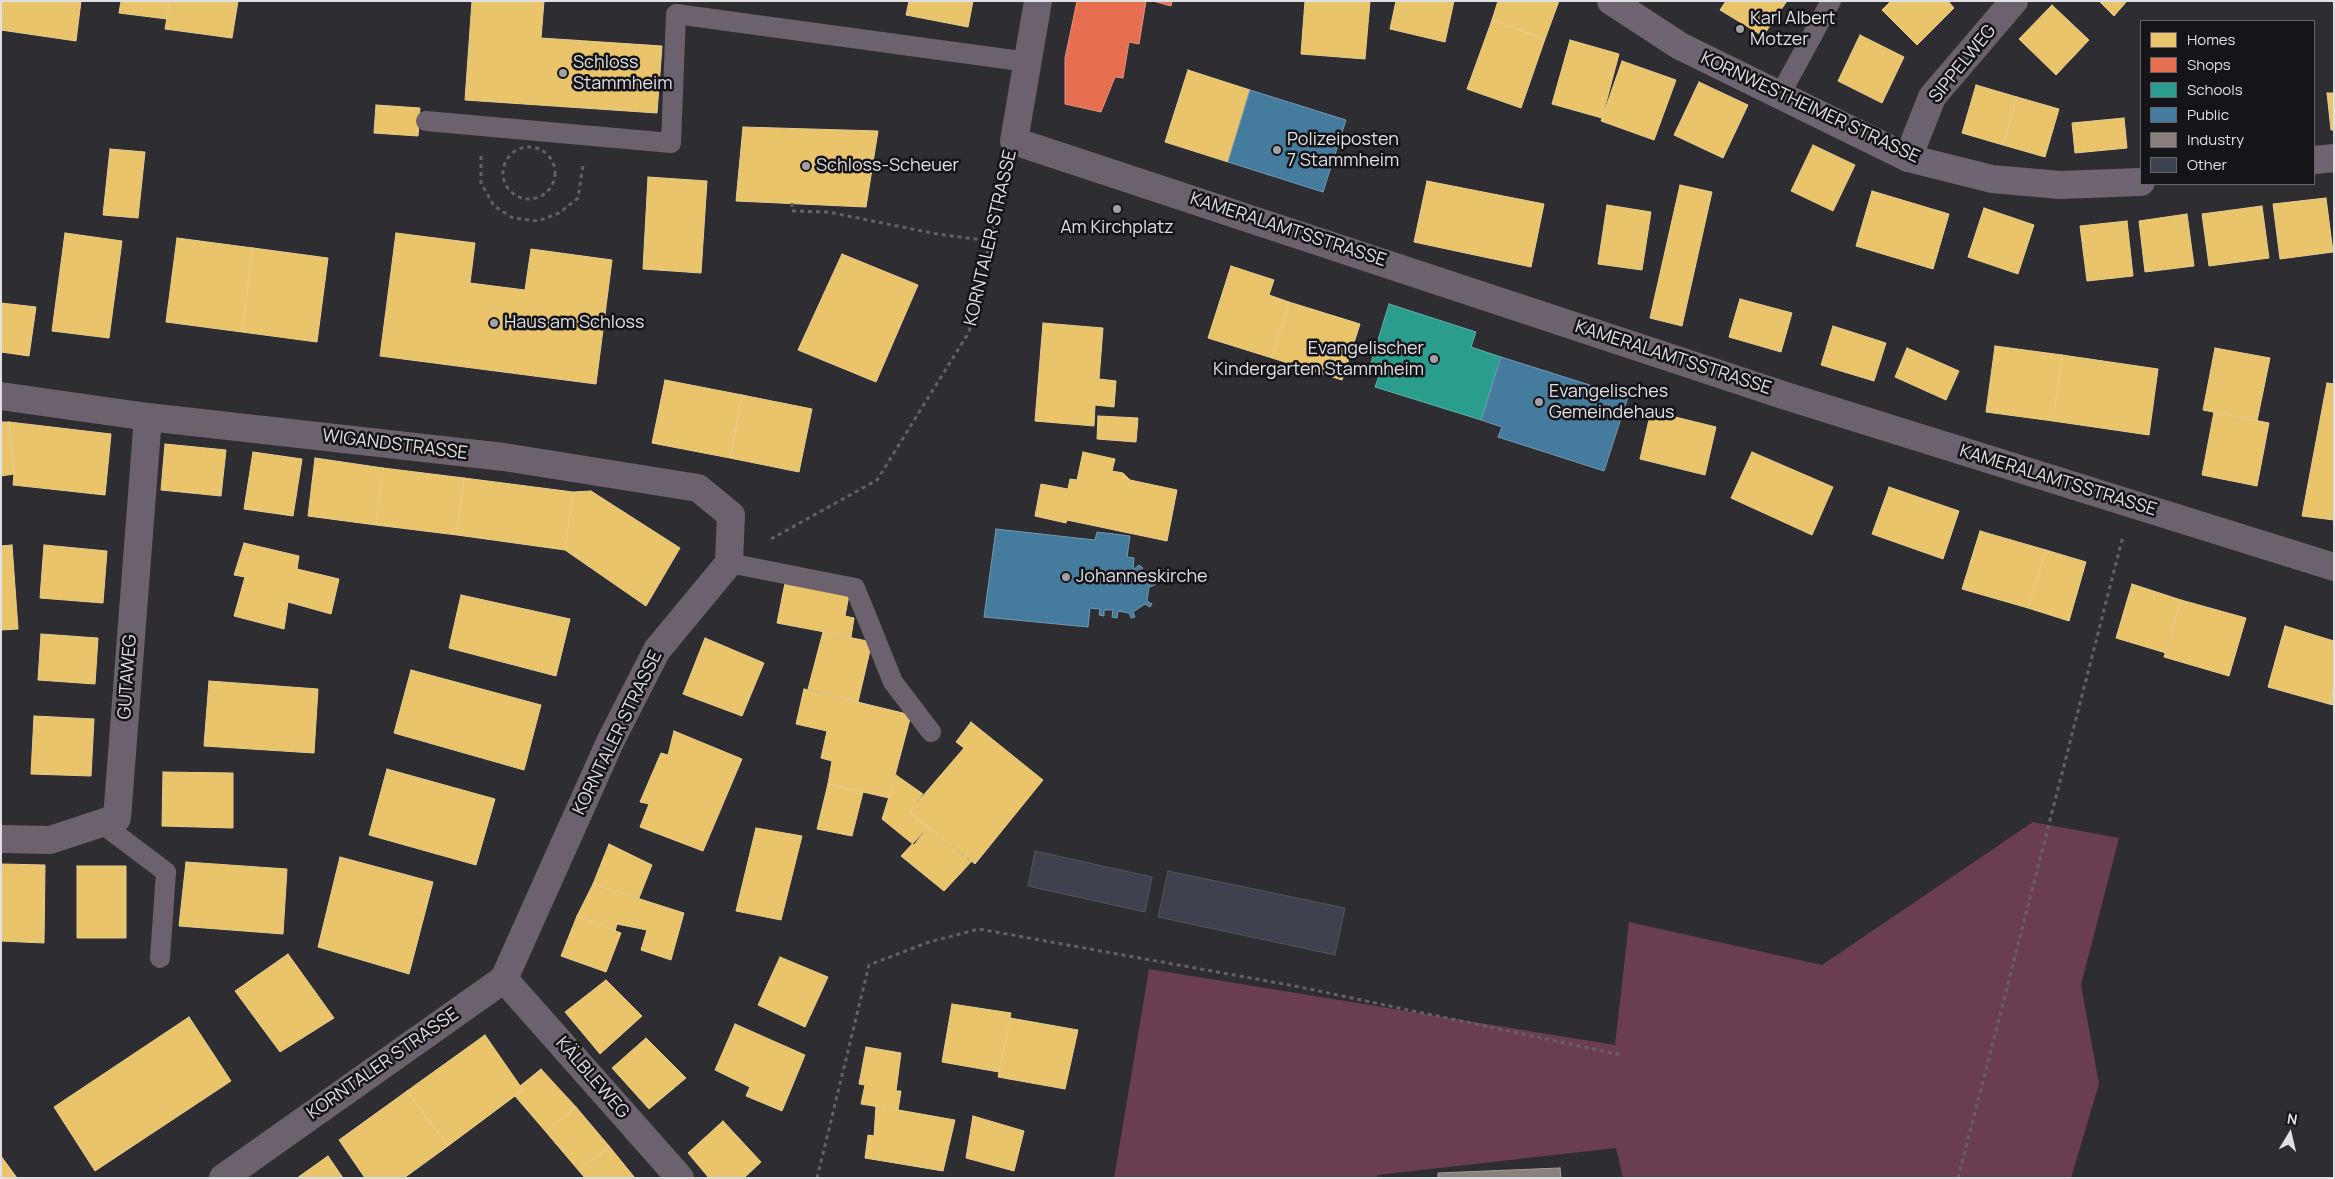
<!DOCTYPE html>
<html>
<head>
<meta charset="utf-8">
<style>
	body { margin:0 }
	#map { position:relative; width:2335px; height:1179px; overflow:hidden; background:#2e2d31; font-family:Manrope,sans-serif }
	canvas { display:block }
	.frame { position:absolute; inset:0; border:2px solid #e0dfe4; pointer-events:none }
	.legend { position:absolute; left:2140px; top:20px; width:175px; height:165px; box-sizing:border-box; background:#151418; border:1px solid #66656a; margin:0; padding:6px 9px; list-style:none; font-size:15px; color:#e0dfe4 }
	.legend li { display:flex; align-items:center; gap:10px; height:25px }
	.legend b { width:25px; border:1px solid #66656a }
	.north { position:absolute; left:2265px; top:1109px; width:50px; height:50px; -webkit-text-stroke:4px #151418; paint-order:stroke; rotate:9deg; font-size:14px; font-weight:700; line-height:20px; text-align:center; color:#e0dfe4 }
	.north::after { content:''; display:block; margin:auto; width:18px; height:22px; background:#e0dfe4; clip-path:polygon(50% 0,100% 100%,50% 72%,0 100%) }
</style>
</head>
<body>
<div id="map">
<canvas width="2335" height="1179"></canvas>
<div class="frame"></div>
<ul class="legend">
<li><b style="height:14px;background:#e9c46a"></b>Homes</li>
<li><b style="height:14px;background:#e76f51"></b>Shops</li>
<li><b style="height:14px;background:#2a9d8f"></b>Schools</li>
<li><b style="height:14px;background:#457b9d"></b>Public</li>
<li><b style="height:14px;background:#8a817c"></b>Industry</li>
<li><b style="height:14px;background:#3e424e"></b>Other</li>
</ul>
<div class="north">N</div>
</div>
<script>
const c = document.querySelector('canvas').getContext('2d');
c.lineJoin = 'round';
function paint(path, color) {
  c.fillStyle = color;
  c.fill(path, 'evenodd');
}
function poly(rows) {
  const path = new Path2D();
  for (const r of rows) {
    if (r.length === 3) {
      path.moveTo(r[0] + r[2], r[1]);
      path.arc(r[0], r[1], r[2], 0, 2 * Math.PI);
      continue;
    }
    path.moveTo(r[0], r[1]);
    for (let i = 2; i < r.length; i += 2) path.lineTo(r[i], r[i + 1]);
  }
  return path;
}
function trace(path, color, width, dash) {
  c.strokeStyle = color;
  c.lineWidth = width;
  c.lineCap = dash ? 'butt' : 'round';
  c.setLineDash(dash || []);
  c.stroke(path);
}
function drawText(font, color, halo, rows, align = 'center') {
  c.font = font + ' Manrope,sans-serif';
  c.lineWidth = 5;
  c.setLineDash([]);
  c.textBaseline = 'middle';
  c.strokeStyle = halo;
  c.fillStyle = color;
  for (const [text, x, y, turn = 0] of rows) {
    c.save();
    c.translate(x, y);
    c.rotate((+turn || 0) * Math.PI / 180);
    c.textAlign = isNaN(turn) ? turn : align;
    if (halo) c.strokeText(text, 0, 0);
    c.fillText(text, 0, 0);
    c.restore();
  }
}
const green = poly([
	[2033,822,2119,838,2081,985,2099,1084,2071,1178,1623,1178,1616,1148,1377,1175,1377,1178,1114,1178,1149,969,1615,1045,1629,922,1822,965]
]);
const homes = poly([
	[2,1,81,1,76,41,1,30,2,1],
	[121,1,170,1,167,19,119,13,121,1],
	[170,1,238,1,232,38,165,29,170,1],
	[472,1,544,1,541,38,662,46,657,113,465,100,472,1],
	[909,1,973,1,968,27,906,15,909,1],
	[1305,1,1370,1,1365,59,1301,54,1305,1],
	[1396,1,1454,1,1445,42,1390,29,1396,1],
	[1498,1,1559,1,1545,39,1492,20,1498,1],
	[1726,1,1787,1,1763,36,1720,10,1726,1],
	[1891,1,1948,1,1954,8,1917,45,1882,10,1891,1],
	[2099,1,2127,1,2114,16,2099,1],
	[2052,5,2089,40,2056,75,2019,39,2052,5],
	[1492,20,1545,39,1521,108,1467,89,1492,20],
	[1860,35,1904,57,1882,103,1838,81,1860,35],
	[1570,40,1619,54,1602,118,1552,104,1570,40],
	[1622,61,1676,80,1654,140,1601,121,1622,61],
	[1188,70,1250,90,1228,162,1165,142,1188,70],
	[1699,82,1748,105,1723,158,1674,135,1699,82],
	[1976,85,2017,97,2003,145,1962,133,1976,85],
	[2327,93,2334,93,2334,130,2331,130,2327,93],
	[2017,97,2059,109,2045,157,2003,145,2017,97],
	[376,105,420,108,418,136,374,133,376,105],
	[2124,118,2127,148,2075,153,2072,123,2124,118],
	[743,127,878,131,866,207,736,201,743,127],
	[1813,145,1855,165,1833,211,1791,191,1813,145],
	[110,149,145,152,138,218,103,215,110,149],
	[648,177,707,181,701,273,643,269,648,177],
	[1427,181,1544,204,1531,267,1414,242,1427,181],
	[1680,185,1712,192,1682,326,1650,318,1680,185],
	[1872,191,1949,214,1933,269,1856,246,1872,191],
	[2326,198,2333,252,2280,259,2273,204,2326,198],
	[1607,205,1651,212,1642,270,1598,264,1607,205],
	[2262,206,2269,258,2209,266,2202,214,2262,206],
	[1984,208,2034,225,2018,274,1968,257,1984,208],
	[2187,214,2194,266,2145,272,2139,221,2187,214],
	[2127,221,2133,276,2087,281,2080,226,2127,221],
	[65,233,122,241,109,338,52,331,65,233],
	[396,233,475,243,470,283,525,290,531,249,612,260,596,384,380,356,396,233],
	[177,238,253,248,242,332,166,322,177,238],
	[253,248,328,258,317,342,242,332,253,248],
	[842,254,918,285,876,382,798,350,842,254],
	[1231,266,1274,280,1269,295,1289,302,1272,358,1208,338,1231,266],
	[1740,299,1792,313,1781,352,1729,337,1740,299],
	[1289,302,1360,324,1342,380,1272,358,1289,302],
	[1,303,36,307,29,356,1,352,1,303],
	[1043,323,1103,328,1099,379,1116,381,1114,407,1095,405,1094,426,1035,421,1043,323],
	[1833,326,1886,343,1874,381,1821,365,1833,326],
	[1995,346,2062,355,2053,421,1986,412,1995,346],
	[1907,348,1959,371,1946,400,1895,377,1907,348],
	[2215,348,2270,358,2257,421,2203,410,2215,348],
	[2062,355,2158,369,2149,435,2053,421,2062,355],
	[665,380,742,395,730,458,652,443,665,380],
	[2327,383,2334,384,2334,520,2302,516,2327,383],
	[742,395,812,409,799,472,730,458,742,395],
	[1651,411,1716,427,1705,475,1640,459,1651,411],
	[2214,412,2269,423,2257,486,2202,475,2214,412],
	[1098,416,1138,418,1136,442,1097,439,1098,416],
	[1,422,9,422,14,474,1,476,1,422],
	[9,422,111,434,105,495,13,485,14,474,9,422],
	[165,444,226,450,221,496,161,490,165,444],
	[253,452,302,459,293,516,244,509,253,452],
	[1083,452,1115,459,1112,471,1123,473,1130,480,1177,490,1167,541,1067,520,1066,523,1035,516,1041,484,1068,489,1070,479,1077,480,1083,452],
	[1752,452,1833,487,1812,535,1731,498,1752,452],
	[315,458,383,468,376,525,308,516,315,458],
	[383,468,464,478,457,535,376,525,383,468],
	[464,478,573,492,565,550,457,535,464,478],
	[1889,487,1959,511,1943,559,1872,534,1889,487],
	[591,491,680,548,646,606,565,550,573,492,591,491],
	[1980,531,2046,550,2028,608,1962,589,1980,531],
	[244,543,299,556,297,569,339,579,331,614,288,602,284,629,234,616,245,577,234,575,244,543],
	[12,545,18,629,1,630,1,546,12,545],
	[44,545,107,551,103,603,40,598,44,545],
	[2046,550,2086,562,2069,621,2028,608,2046,550],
	[785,583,849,595,845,616,854,618,851,637,777,623,785,583],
	[2132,584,2181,600,2166,653,2116,638,2132,584],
	[461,595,570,619,556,676,449,648,461,595],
	[2181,600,2246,618,2229,676,2164,657,2181,600],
	[2285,626,2334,641,2334,687,2329,704,2268,687,2285,626],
	[823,632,872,642,858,702,808,689,823,632],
	[41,634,98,638,95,684,38,680,41,634],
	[705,638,764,663,742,716,683,694,705,638],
	[411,670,541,705,524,770,394,733,411,670],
	[209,681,318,689,314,753,204,746,209,681],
	[2334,687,2334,705,2329,704,2334,687],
	[804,689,911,715,889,798,828,784,832,761,821,758,827,731,796,724,804,689],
	[34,716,94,719,91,776,31,774,34,716],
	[971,722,1043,780,975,864,909,812,964,748,956,742,971,722],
	[674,731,742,759,703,851,640,827,649,804,640,802,661,753,668,755,674,731],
	[387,769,495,799,476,865,369,835,387,769],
	[163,772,233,773,233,828,162,826,163,772],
	[896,775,923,794,909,812,928,827,914,845,882,819,896,775],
	[828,784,863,792,852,836,817,829,828,784],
	[928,827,971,862,944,891,901,856,928,827],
	[756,828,802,836,781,920,736,911,756,828],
	[609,844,652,865,639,898,593,884,609,844],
	[340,857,433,882,409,974,318,947,340,857],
	[186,862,287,869,283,934,179,926,186,862],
	[1,864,45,865,44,943,1,941,1,864],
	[77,866,126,866,126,938,77,938,77,866],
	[593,884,684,913,671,960,641,950,647,930,617,924,615,931,577,916,593,884],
	[577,916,621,933,606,972,561,956,577,916],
	[288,954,334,1018,280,1052,235,991,288,954],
	[780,957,828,977,805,1027,758,1005,780,957],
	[606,980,642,1016,600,1054,565,1012,606,980],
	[952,1004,1011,1013,999,1072,942,1062,952,1004],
	[189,1017,231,1081,95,1171,54,1107,189,1017],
	[1010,1018,1078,1030,1065,1089,998,1077,1010,1018],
	[735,1024,805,1055,782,1111,746,1096,750,1087,715,1070,735,1024],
	[485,1035,523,1090,448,1146,407,1091,485,1035],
	[646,1038,686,1078,649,1109,612,1068,646,1038],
	[866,1047,901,1053,896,1091,901,1091,898,1110,861,1104,865,1085,859,1084,866,1047],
	[541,1069,576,1107,546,1132,515,1096,523,1090,520,1086,541,1069],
	[407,1091,448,1146,404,1178,365,1178,339,1140,407,1091],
	[876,1106,955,1120,943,1171,865,1158,868,1135,874,1136,876,1106],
	[576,1107,609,1146,579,1171,546,1132,576,1107],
	[973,1116,1024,1131,1014,1171,966,1158,973,1116],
	[723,1121,761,1162,744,1178,709,1178,688,1153,723,1121],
	[609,1146,635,1178,585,1178,579,1171,609,1146],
	[1,1156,17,1178,1,1178,1,1156],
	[328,1156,343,1178,297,1178,328,1156]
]);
const shops = poly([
	[1077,1,1146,1,1139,44,1129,42,1123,78,1115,77,1101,112,1065,104,1065,58,1077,1],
	[1153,1,1172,1,1171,6,1153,1]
]);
const schools = poly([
	[1389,304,1476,332,1471,347,1501,357,1481,420,1375,387,1381,370,1370,366,1389,304]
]);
const public = poly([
	[1250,90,1346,120,1323,192,1228,162,1250,90],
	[1501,357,1628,397,1604,471,1498,437,1502,427,1481,420,1501,357],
	[996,529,1095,540,1097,532,1130,536,1127,557,1134,558,1133,570,1139,565,1143,568,1140,572,1147,584,1153,581,1155,585,1149,587,1147,601,1152,604,1150,607,1145,604,1133,612,1135,617,1131,618,1129,613,1118,611,1117,618,1112,617,1113,610,1104,610,1104,616,1099,615,1100,609,1090,608,1088,627,984,617,996,529]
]);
const industry = poly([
	[1560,1168,1561,1178,1438,1178,1438,1173,1560,1168]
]);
const building = poly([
	[1035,851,1152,877,1145,912,1028,886,1035,851],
	[1168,871,1345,908,1335,955,1158,917,1168,871]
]);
const path = poly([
	[529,173,26],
	[481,156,481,183,494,206,513,218,538,221,559,213,578,198,583,165],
	[792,203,792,211,828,212,937,234,990,241],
	[771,539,877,480,969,332,1006,173],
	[817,1178,869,965,929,942,979,929,1295,986,1622,1055],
	[1958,1178,2123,536]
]);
const lane = poly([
	[1780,95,1831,1],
	[426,121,671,143,676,14,1028,62],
	[729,563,855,588,893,682,931,732],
	[101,823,166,872,160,958]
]);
const street = poly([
	[1038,1,1014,141,1786,396,2334,567],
	[1908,158,1932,97,2014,1],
	[1,396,148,417,504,457,698,488,731,515,729,563,657,650,611,740,504,979,223,1178],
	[1,839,50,840,117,818,148,417],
	[504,979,680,1178]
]);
const secondary = poly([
	[1611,1,1680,46,1908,158,1992,179,2060,185,2141,182],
	[2314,160,2334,158]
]);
const markers = [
	[1740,29,5,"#a2a1a5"],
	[563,73,5,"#a2a1a5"],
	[1277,150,5,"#a2a1a5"],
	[806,166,5,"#a2a1a5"],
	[1117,209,5,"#a2a1a5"],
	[494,323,5,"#a2a1a5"],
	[1434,359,5,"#a2a1a5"],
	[1539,402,5,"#a2a1a5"],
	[1066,577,5,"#a2a1a5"]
];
const poiNames = [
	["Karl Albert",1750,19],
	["Motzer",1750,40],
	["Schloss",573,63],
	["Stammheim",573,84],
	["Polizeiposten",1287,140],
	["7 Stammheim",1287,161],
	["Schloss-Scheuer",816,166],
	["Am Kirchplatz",1117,228,"center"],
	["Haus am Schloss",504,323],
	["Evangelischer",1424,349,"right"],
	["Kindergarten Stammheim",1424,370,"right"],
	["Evangelisches",1549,392],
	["Gemeindehaus",1549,413],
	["Johanneskirche",1076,577]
];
const streetNames = [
	["SIPPELWEG",1963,64,-51],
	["KORNWESTHEIMER STRASSE",1810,108,25],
	["KAMERALAMTSSTRASSE",1288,230,18],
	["KORNTALER STRASSE",991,238,-77],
	["KAMERALAMTSSTRASSE",1673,358,18],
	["WIGANDSTRASSE",395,445,7],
	["KAMERALAMTSSTRASSE",2058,481,17],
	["GUTAWEG",128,677,-86],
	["KORNTALER STRASSE",618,733,-64],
	["KORNTALER STRASSE",383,1064,-35],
	["KÄLBLEWEG",592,1078,49]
];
paint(green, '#6b3d52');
paint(homes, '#e9c46a');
trace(homes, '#e6cc8f', 1);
paint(shops, '#e76f51');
trace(shops, '#e5917d', 1);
paint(schools, '#2a9d8f');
trace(schools, '#61b1a8', 1);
paint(public, '#457b9d');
trace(public, '#7499b2', 1);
paint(industry, '#8a817c');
trace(industry, '#a49d9b', 1);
paint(building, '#3e424e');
trace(building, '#545559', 1);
trace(path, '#665f68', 3, [4, 4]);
trace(lane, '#6c626d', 20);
trace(street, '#6c626d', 28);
trace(secondary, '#6f6471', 28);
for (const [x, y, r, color] of markers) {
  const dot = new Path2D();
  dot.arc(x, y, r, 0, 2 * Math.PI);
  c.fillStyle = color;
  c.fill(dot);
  trace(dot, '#151418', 2);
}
drawText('18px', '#e0dfe4', '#151418', poiNames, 'left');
drawText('18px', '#e0dfe4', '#151418', streetNames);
</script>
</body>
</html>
